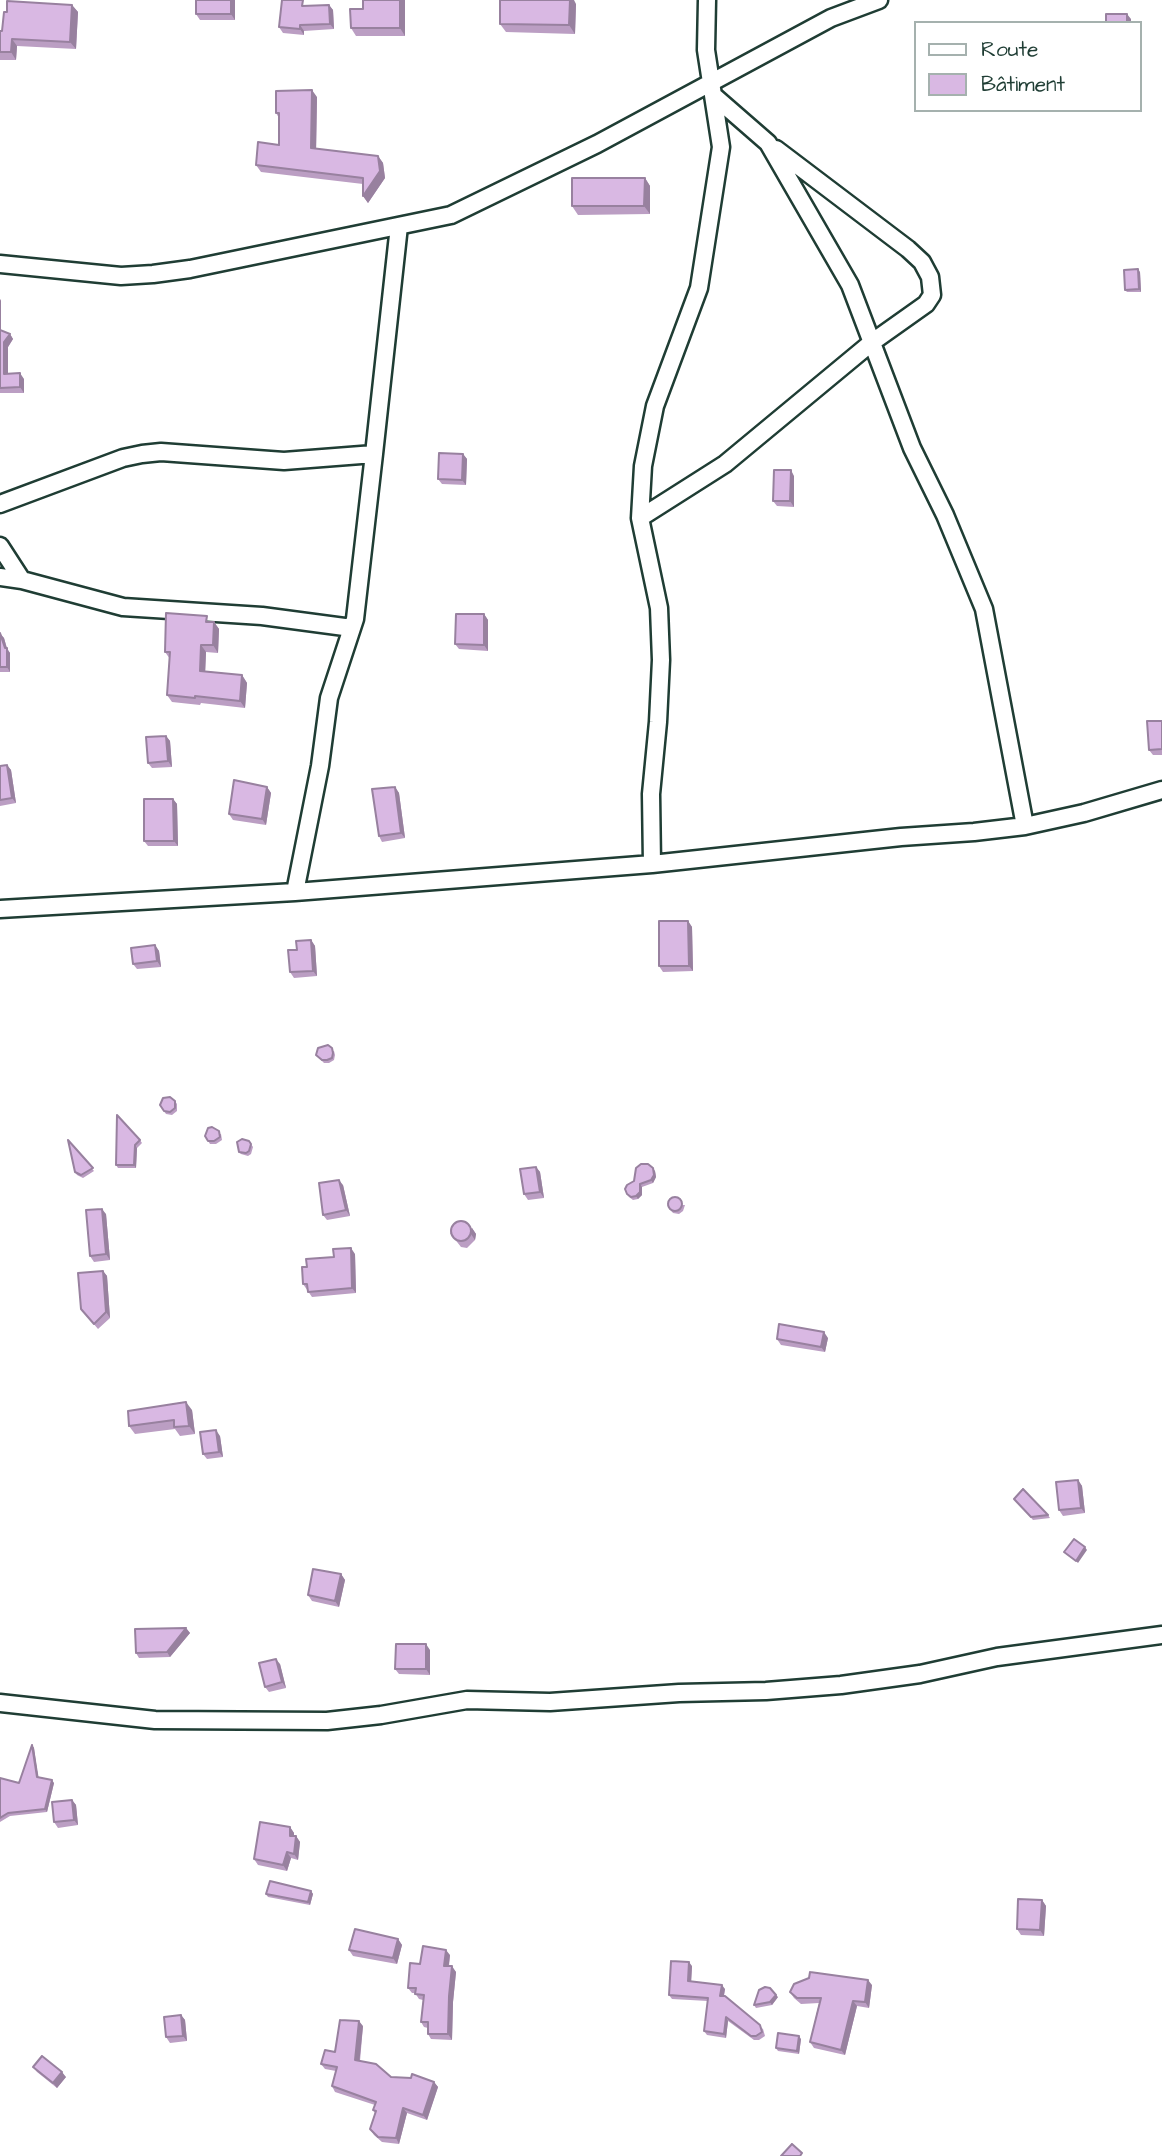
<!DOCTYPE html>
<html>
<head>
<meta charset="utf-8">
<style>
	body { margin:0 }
	#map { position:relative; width:1162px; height:2156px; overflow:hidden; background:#fff; font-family:"Architects Daughter",sans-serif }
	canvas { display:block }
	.legend { position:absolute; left:914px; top:21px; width:228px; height:91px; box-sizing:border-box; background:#fff; border:2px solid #a5b1ae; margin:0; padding:9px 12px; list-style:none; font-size:21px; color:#1f3d34 }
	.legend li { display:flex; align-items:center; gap:14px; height:35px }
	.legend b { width:35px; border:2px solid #a5b1ae }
</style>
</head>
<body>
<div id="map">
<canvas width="1162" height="2156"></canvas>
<ul class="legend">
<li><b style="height:9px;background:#fff"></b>Route</li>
<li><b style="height:19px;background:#d9b8e3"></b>Bâtiment</li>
</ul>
</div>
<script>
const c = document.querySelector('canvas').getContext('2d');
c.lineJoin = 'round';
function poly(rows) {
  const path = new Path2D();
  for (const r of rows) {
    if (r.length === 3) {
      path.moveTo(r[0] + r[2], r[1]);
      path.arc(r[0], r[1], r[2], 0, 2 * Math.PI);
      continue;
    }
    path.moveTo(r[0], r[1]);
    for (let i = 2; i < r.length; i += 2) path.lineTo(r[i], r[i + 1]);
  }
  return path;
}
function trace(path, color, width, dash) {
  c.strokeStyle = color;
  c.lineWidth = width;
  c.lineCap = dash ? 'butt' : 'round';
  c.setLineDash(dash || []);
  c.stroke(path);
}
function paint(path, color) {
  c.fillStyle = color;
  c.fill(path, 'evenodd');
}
const street = poly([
	[714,96,768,143,850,285,912,448,945,515,984,609,1025,826],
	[0,264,121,276,153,274,190,269,451,215,597,144,831,18,879,0],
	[0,504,123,458,142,454,161,452,284,461,374,454,399,226],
	[640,518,725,464,871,343,926,304,932,295,930,277,922,262,908,249,776,149],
	[0,546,22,580,123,607,262,616,352,628],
	[0,577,22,580],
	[652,864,651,794,658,722,661,660,659,608,640,518,643,466,655,406,699,288,721,147,706,50,707,0],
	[295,892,320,766,329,698,355,619,374,454],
	[0,909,295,892,652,864,901,837,974,832,1025,826,1084,813,1162,790],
	[0,1703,155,1720,327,1721,381,1715,467,1700,550,1702,679,1693,766,1691,841,1685,920,1674,997,1657,1162,1635]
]);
const wall = poly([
	[235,0,235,20,200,20,196,14],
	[363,0,405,0,405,36,356,36,351,28,363,9],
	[576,4,575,34,506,32,500,24],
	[72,5,78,12,76,49,17,46,16,60,0,60,0,31],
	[329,5,333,10,334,29,304,31,304,35,283,33,279,27,307,6],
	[317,97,316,149,378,156,383,163,385,178,368,203,363,196,363,184,261,172,256,165,279,145,279,118,276,113],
	[645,178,650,186,650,214,578,215,572,206],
	[1140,272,1141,292,1127,292,1125,290],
	[0,299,1,301,1,331,10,334,13,339,8,347,8,374,24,379,24,393,0,393],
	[463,454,467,459,466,485,442,484,438,479],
	[794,476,794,507,777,506,773,501],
	[484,614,488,620,488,651,459,649,455,644],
	[211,622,214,622,219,629,218,653,206,652,205,671,242,675,247,683,245,708,201,703,200,705,172,702,167,695,170,659,165,652],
	[0,633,4,638,7,648,10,653,10,672,0,672],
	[1162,721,1162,755,1153,755,1149,750],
	[166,736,170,741,172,767,152,768,148,763],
	[7,765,11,770,16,803,0,806,0,766],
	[267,787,271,793,266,825,233,820,229,814],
	[395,787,399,793,405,838,382,842,379,836],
	[173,799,177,804,178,846,148,846,144,841],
	[688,921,692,927,693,971,663,972,659,966],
	[311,940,315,946,317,976,294,978,290,972,297,950],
	[155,945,159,951,161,967,137,969,133,964],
	[334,1051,335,1055,334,1060,329,1063,324,1063,316,1055],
	[175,1101,177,1104,177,1111,172,1115,166,1114,160,1105],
	[221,1134,222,1140,216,1144,210,1144,205,1136],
	[68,1140,94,1171,83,1178,77,1175,75,1172],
	[140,1140,142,1143,137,1148,136,1168,118,1168,116,1165],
	[249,1141,253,1147,251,1154,248,1156,241,1154,239,1152],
	[536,1167,540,1172,544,1198,528,1200,524,1194],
	[655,1171,656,1177,653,1183,642,1187,642,1195,638,1199,633,1200,629,1197,627,1194],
	[343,1185,350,1216,327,1220,323,1215],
	[667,1205,685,1205,683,1211,679,1214,673,1213],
	[106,1214,110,1260,94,1262,90,1256],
	[472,1228,476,1234,475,1240,467,1248,461,1247,450,1233],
	[355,1254,356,1293,312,1297,303,1284,307,1267,334,1257],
	[103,1271,107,1276,110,1318,98,1329,81,1309],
	[828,1338,825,1352,781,1345,777,1339],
	[192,1410,195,1434,180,1436,175,1429,135,1434,129,1426],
	[220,1436,223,1457,207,1459,203,1454],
	[1078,1480,1082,1486,1085,1513,1063,1516,1059,1510],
	[1016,1501,1048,1515,1050,1518,1033,1520],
	[341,1574,345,1580,339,1607,312,1601,308,1595],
	[186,1628,190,1633,170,1657,139,1658,136,1653],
	[430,1650,430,1675,399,1674,395,1669],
	[280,1664,286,1688,269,1692,265,1687],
	[32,1745,34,1748,38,1777,54,1783,47,1812,10,1816,0,1822,0,1778,19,1783],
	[72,1800,76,1805,78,1825,58,1828,54,1822],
	[290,1827,294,1833,294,1836,296,1836,300,1842,298,1860,291,1858,287,1871,258,1865,254,1859],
	[311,1891,313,1894,310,1905,268,1897,266,1894],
	[1042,1900,1046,1906,1044,1936,1021,1935,1017,1929],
	[398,1939,402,1945,397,1964,353,1956,349,1950],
	[450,1955,449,1966,456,1972,453,2002,452,2040,431,2039,428,2034,428,2028,424,2027,421,2022,423,2000,419,1999,415,1993,412,1993,408,1988,420,1964],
	[692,1966,691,1981,725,1989,724,1996,763,2029,765,2036,759,2040,754,2040,728,2021,726,2038,707,2035,704,2031,708,2001,672,1999,669,1995],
	[872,1985,869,2008,857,2006,845,2055,814,2048,810,2042,819,2003,801,2004,794,1998,790,1992],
	[778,1997,772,2005,756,2008,754,2005],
	[181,2015,185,2020,187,2041,170,2043,166,2037],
	[363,2026,360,2061,391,2077,434,2082,438,2087,427,2120,407,2113,399,2144,382,2142,374,2135,370,2129,375,2113,373,2110,375,2105,335,2092,332,2086,336,2071,325,2069,321,2064],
	[801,2039,799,2054,778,2051,776,2048],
	[33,2067,66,2077,57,2088,37,2072]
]);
const shadedWall = poly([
	[231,0,235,0,235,20,231,14],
	[400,0,405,0,405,36,400,28],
	[570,0,574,0,576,4,575,34,569,25],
	[72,5,78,12,76,49,70,42],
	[329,5,333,10,334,29,330,24],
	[1127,14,1131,19,1131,23,1127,23],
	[300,25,304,31,304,35,300,29],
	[12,39,17,46,16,60,11,52],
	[312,90,317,97,316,155,311,148],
	[378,156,383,163,385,178,368,203,363,196],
	[645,178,650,186,650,214,644,206],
	[1138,269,1140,272,1141,292,1139,289],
	[0,299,1,301,1,335,0,333],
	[10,334,13,339,8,347,8,379,4,374,4,342],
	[20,373,24,379,24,393,20,387],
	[463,454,467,459,466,485,462,480],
	[791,470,794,476,794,507,790,501],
	[484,614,488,620,488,651,484,645],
	[214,622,219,629,218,653,213,645],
	[0,634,4,638,7,649,10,653,10,672,7,667,5,648],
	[201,645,206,652,205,678,200,671],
	[242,675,247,683,245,708,240,701],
	[166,736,170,741,172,767,168,761],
	[7,765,11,770,16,803,12,798],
	[267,787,271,793,266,825,262,819],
	[395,787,399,793,405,838,401,833],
	[173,799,177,804,178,846,174,841],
	[688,921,692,927,693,971,689,966],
	[311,940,315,946,317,976,313,971],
	[155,945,159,951,161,967,157,961],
	[135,1145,137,1148,136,1168,134,1165],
	[536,1167,540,1172,544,1198,540,1192],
	[653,1168,655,1171,656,1177,653,1183,651,1180],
	[339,1180,343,1185,350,1216,346,1210],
	[640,1184,642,1187,642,1195,638,1199,636,1196],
	[102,1209,106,1214,110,1260,106,1254],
	[472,1228,476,1234,475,1240,471,1234],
	[351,1248,355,1254,356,1293,352,1288],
	[103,1271,107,1276,110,1318,106,1312],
	[824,1332,828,1338,825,1352,821,1347],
	[186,1402,192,1410,195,1434,189,1426],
	[216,1430,220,1436,223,1457,219,1452],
	[1078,1480,1082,1486,1085,1513,1081,1508],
	[1085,1547,1087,1550,1078,1563,1076,1561],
	[341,1574,345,1580,339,1607,335,1601],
	[186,1628,190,1633,170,1657,167,1652],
	[426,1644,430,1650,430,1675,426,1669],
	[276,1659,280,1664,286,1688,282,1682],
	[32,1745,34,1748,39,1780,37,1777],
	[52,1780,54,1783,47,1812,45,1809],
	[72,1800,76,1805,78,1825,74,1820],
	[290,1827,294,1833,294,1841,290,1836],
	[296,1836,300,1842,298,1860,294,1854],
	[287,1852,291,1858,287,1871,283,1865],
	[311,1891,313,1894,310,1905,308,1902],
	[1042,1900,1046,1906,1044,1936,1040,1930],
	[398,1939,402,1945,397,1964,393,1958],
	[446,1950,450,1955,448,1971,444,1966],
	[689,1962,692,1966,691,1985,688,1981],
	[452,1966,456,1972,453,2002,452,2040,448,2034,449,1996],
	[868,1980,872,1985,869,2008,865,2002],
	[722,1985,725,1989,723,2000,720,1996],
	[776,1995,778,1997,772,2005,770,2002],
	[853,2001,857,2006,845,2055,841,2050],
	[181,2015,185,2020,187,2041,183,2036],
	[726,2017,728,2021,726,2038,724,2034],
	[359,2021,363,2026,359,2065,355,2060],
	[799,2036,801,2039,799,2054,797,2051],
	[62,2072,66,2077,57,2088,53,2083],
	[434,2082,438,2087,427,2120,423,2115],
	[403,2108,407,2113,399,2144,396,2138]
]);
const building = poly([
	[196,0,231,0,231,14,196,14,196,0],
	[282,0,303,0,302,6,329,5,330,24,300,25,300,29,279,27,282,0],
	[363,0,400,0,400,28,351,28,350,9,363,9,363,0],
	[500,0,570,0,569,25,500,24,500,0],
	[7,1,72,5,70,42,12,39,11,52,0,52,0,31,2,31,4,12,7,12,7,1],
	[1106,14,1127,14,1127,23,1106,23,1106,14],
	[312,90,311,148,378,156,380,171,363,196,363,178,256,165,258,142,279,145,279,113,276,113,276,91,312,90],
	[572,178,645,178,644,206,572,206,572,178],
	[1138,269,1139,289,1125,290,1124,270,1138,269],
	[0,330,10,334,4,342,4,374,20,373,20,387,0,388,0,330],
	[439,453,463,454,462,480,438,479,439,453],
	[774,470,791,470,790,501,773,501,774,470],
	[166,613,207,616,206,622,214,622,213,645,201,645,200,671,242,675,240,701,195,696,195,698,167,695,170,652,165,652,166,613],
	[456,614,484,614,484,645,455,644,456,614],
	[0,633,5,648,7,648,7,667,0,667,0,633],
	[1147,721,1162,721,1162,749,1149,750,1147,721],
	[166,736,168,761,148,763,146,737,166,736],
	[7,765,12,798,0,800,0,766,7,765],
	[234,780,267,787,262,819,229,814,234,780],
	[395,787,401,833,379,836,372,789,395,787],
	[144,799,173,799,174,841,144,841,144,799],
	[659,921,688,921,689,966,659,966,659,921],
	[311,940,313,971,290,972,288,950,297,950,296,941,311,940],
	[155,945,157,961,133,964,131,948,155,945],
	[328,1045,332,1048,333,1053,332,1058,327,1060,322,1060,316,1055,318,1048,328,1045],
	[170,1097,175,1101,175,1108,170,1112,164,1111,160,1105,163,1098,170,1097],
	[117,1115,140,1140,135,1145,134,1165,116,1165,117,1115],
	[212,1127,219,1131,220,1137,214,1141,208,1141,205,1136,208,1128,212,1127],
	[242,1139,249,1141,251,1144,249,1151,246,1153,239,1152,237,1142,242,1139],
	[68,1140,93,1168,81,1175,75,1172,68,1140],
	[641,1164,648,1164,653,1168,654,1175,651,1180,640,1184,640,1192,636,1196,631,1197,627,1194,625,1189,627,1185,634,1181,636,1168,641,1164],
	[536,1167,540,1192,524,1194,520,1169,536,1167],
	[339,1180,346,1210,323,1215,319,1183,339,1180],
	[675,1204,7],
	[102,1209,106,1254,90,1256,86,1210,102,1209],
	[461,1231,10],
	[351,1248,352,1288,308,1292,307,1284,303,1284,302,1267,307,1267,306,1259,334,1257,333,1249,351,1248],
	[103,1271,106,1312,94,1324,81,1309,78,1273,103,1271],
	[779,1324,824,1332,821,1347,777,1339,779,1324],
	[186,1402,189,1426,174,1427,174,1420,129,1426,128,1411,186,1402],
	[216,1430,219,1452,203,1454,200,1432,216,1430],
	[1078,1480,1081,1508,1059,1510,1056,1482,1078,1480],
	[1023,1489,1048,1515,1031,1517,1014,1499,1023,1489],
	[1074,1539,1085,1547,1076,1561,1064,1552,1074,1539],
	[313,1569,341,1574,335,1601,308,1595,313,1569],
	[186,1628,167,1652,136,1653,135,1629,186,1628],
	[396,1644,426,1644,426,1669,395,1669,396,1644],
	[276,1659,282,1682,265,1687,259,1663,276,1659],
	[32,1745,37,1777,52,1780,45,1809,8,1813,0,1818,0,1778,19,1783,32,1745],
	[72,1800,74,1820,54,1822,52,1802,72,1800],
	[260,1822,290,1827,290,1836,296,1836,294,1854,287,1852,283,1865,254,1859,260,1822],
	[270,1881,311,1891,308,1902,266,1894,270,1881],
	[1018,1899,1042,1900,1040,1930,1017,1929,1018,1899],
	[355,1929,398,1939,393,1958,349,1950,355,1929],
	[423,1946,446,1950,444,1966,452,1966,449,1996,448,2034,428,2034,428,2022,421,2022,424,1995,415,1994,416,1988,408,1988,410,1963,420,1964,423,1946],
	[671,1961,689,1962,688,1981,722,1985,720,1996,725,1996,760,2025,762,2032,756,2036,751,2036,726,2017,724,2034,704,2031,708,1998,669,1995,671,1961],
	[810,1972,868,1980,865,2002,853,2001,841,2050,810,2042,821,1998,797,1998,790,1992,794,1984,809,1978,810,1972],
	[765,1987,770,1988,776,1995,770,2002,754,2005,759,1990,765,1987],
	[181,2015,183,2036,166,2037,164,2017,181,2015],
	[340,2020,359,2021,355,2060,376,2064,391,2077,411,2078,412,2074,434,2082,423,2115,403,2108,396,2138,378,2137,370,2129,376,2111,373,2110,376,2102,332,2086,337,2067,321,2064,325,2050,335,2052,340,2020],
	[778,2033,799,2036,797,2051,776,2048,778,2033],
	[42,2056,62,2072,53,2083,33,2067,42,2056],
	[792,2144,802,2153,800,2156,781,2156,792,2144]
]);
trace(street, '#1f3d34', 21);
trace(street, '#fff', 16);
paint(wall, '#bb9ec3');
paint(shadedWall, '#98819f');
paint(building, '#d9b8e3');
trace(building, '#98819f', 2);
</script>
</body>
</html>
